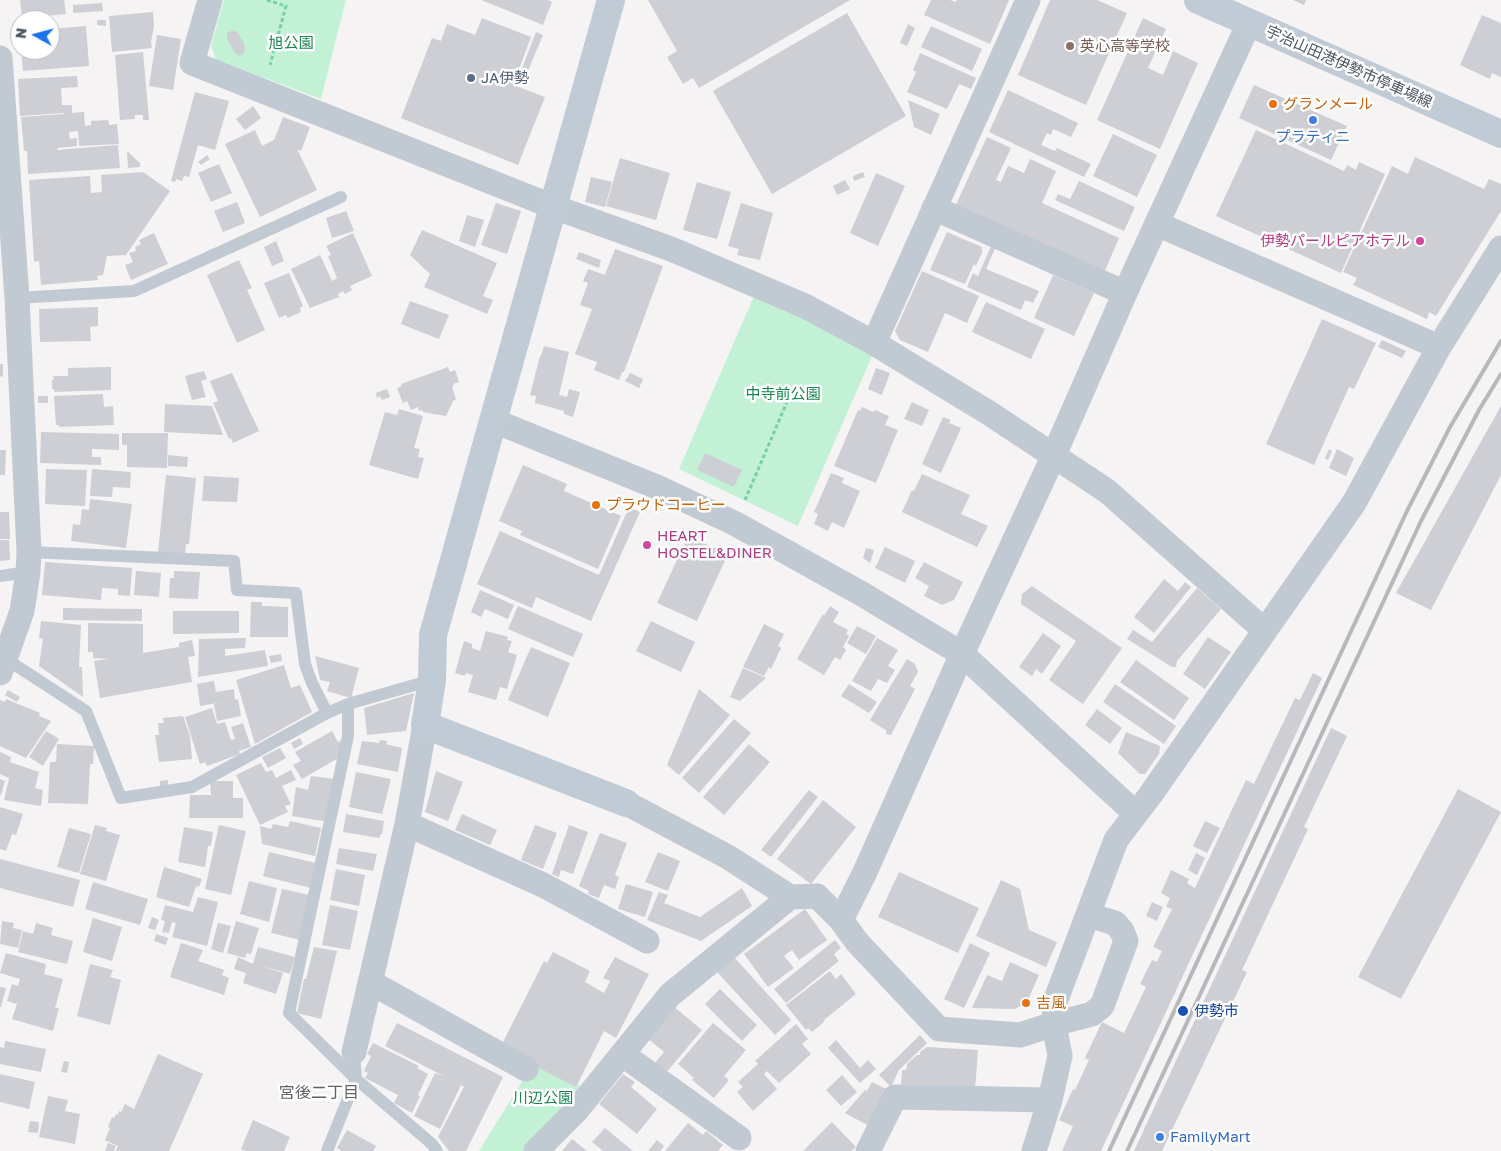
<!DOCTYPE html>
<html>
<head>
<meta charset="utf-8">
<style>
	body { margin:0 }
	#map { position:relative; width:1501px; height:1151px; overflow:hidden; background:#f5f3f3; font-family:"Golos Text",sans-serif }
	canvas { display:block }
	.north { position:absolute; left:10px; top:10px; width:50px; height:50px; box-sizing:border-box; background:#fff; border:1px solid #b7bbc0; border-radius:50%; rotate:277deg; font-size:14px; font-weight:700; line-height:20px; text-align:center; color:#4a5661 }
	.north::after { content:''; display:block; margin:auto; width:18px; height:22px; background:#1a73e8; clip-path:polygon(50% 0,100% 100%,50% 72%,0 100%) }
</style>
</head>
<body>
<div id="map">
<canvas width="1501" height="1151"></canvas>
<div class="north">N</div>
</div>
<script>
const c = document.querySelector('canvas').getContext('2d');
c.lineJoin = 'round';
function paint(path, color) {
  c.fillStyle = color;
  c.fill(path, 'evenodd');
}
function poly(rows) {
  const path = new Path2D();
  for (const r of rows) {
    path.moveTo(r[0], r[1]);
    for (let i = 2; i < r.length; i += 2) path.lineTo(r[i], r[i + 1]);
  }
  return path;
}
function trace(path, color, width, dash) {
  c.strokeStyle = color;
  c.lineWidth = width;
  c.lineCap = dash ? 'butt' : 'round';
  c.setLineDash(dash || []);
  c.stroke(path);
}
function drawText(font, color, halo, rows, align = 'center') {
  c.font = font + ' "Golos Text","Noto Sans JP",sans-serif';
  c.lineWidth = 5;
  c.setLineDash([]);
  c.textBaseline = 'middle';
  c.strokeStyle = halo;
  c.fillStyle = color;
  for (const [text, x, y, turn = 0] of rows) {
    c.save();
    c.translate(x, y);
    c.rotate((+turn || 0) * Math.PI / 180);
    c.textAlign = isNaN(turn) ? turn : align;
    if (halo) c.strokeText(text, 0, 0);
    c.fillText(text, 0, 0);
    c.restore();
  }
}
const green = poly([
	[224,0,346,0,321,99,216,60,211,46],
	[754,296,817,324,872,356,798,526,679,469],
	[533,1064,588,1090,529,1151,479,1151]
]);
const building = poly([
	[20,0,64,0,66,14,22,18],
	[481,0,548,0,552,2,543,25],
	[648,0,850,0,699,88,693,78,683,84,667,57,677,51],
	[931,0,950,0,956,2,957,0,1009,0,990,44,924,15],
	[1050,0,1097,0,1127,13,1086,105,1018,75],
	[1293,0,1306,0,1304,5],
	[102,3,103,11,73,13,73,5],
	[153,12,154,26,151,42,152,48,112,52,109,16],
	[847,13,906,116,772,194,713,91],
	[1482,15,1501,23,1501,77,1492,73,1490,79,1460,65],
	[482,18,531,37,513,85,545,97,518,165,401,118,432,38,441,41,447,24,475,35],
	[1143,18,1166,29,1148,68,1163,75,1173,51,1198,63,1160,149,1097,120],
	[97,20,106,20,106,26,97,25],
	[908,24,915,28,907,46,900,43],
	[86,26,89,66,23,71,21,50,50,50,50,29],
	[931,26,982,49,972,71,921,47],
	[233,30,238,33,245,46,244,53,239,56,234,52,227,39,227,33],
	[536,32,543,35,525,78,519,76],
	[157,35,181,39,173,90,149,86],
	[143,52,149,120,143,120,143,115,135,115,135,119,120,120,115,55],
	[920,53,976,78,971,89,959,84,947,109,907,92,916,72,913,70],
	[77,76,78,87,61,88,62,105,72,105,72,113,84,112,85,126,91,125,91,121,108,120,109,125,117,124,119,144,79,146,78,131,69,132,70,139,77,138,77,146,58,148,57,150,118,145,120,168,28,174,27,151,24,151,21,117,64,114,64,113,20,116,18,79],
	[1254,85,1347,126,1331,160,1239,118],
	[1008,90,1078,123,1071,137,1053,129,1051,135,1047,133,1041,145,1055,151,1057,148,1091,164,1084,177,989,132],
	[195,92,229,101,215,150,198,145,189,177,184,176,182,181,176,179,175,182,171,181],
	[908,100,940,114,931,135,914,127],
	[253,106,261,118,245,130,236,119],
	[283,117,310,127,301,151,297,149,317,190,260,217,225,144,255,130,262,146,274,140],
	[1256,130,1344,171,1347,165,1356,170,1359,162,1385,174,1341,273,1216,216],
	[1113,134,1157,155,1137,197,1093,176],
	[987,137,1011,148,996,180,1001,182,1008,166,1024,173,1030,159,1056,171,1042,203,1119,238,1103,275,955,207],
	[127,151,140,163,140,167,128,168],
	[207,155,210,159,201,165,198,162],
	[1415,157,1484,189,1489,179,1501,184,1501,211,1436,316,1429,312,1427,319,1353,285,1357,278,1343,272,1392,166,1408,174],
	[620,158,670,173,656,220,606,206],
	[219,164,232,193,211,202,198,173],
	[143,172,170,191,126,255,107,256,103,275,97,276,98,280,41,285,39,261,34,262,29,180,90,176,91,193,102,192,101,175],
	[863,172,865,177,854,181,853,176],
	[876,173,905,186,878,246,850,233],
	[591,177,612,182,605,207,585,202],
	[845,180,850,189,837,195,833,186],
	[1079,181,1135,207,1124,231,1055,200,1058,194,1070,199],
	[697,182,731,192,717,239,683,230],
	[237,202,245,223,223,232,214,211],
	[496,203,521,211,507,254,481,245],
	[741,203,773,213,760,260,737,255,739,249,728,246],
	[346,211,354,231,332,238,326,218],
	[467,215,484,220,475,247,459,241],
	[422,230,497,263,483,296,493,300,487,314,424,287,430,274,410,255],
	[947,232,982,247,981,250,983,250,976,266,974,264,965,284,930,270],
	[154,233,168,264,131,280,125,265,133,262,129,253,136,251,135,247,141,244,139,240],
	[353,233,372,276,350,286,352,290,345,294,343,291,338,294,339,297,310,308,291,269,320,255,332,281,337,278,328,256,331,255,326,246],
	[276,241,284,261,272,266,264,247],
	[993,242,997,244,986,269,1039,291,1033,303,1025,300,1021,310,967,287,973,273,978,276],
	[615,249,663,266,624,372,622,372,619,380,594,370,597,362,575,354,592,309,580,305,588,283,583,281,588,269,605,275],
	[579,252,601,260,599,268,576,259],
	[239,260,252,288,247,290,265,330,237,343,207,275],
	[922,271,979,296,967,323,945,313,928,352,900,340,895,331],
	[289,273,303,306,300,308,301,312,288,318,286,315,279,318,264,283],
	[1053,275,1094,293,1074,336,1034,318],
	[410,301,449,315,439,339,401,324],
	[986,302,1045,329,1031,359,972,332],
	[98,307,98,326,90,327,91,341,40,342,39,309],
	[1322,319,1376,343,1354,389,1349,387,1314,465,1266,444],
	[1382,340,1406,351,1402,358,1378,347],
	[544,346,569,352,559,395,567,397,569,389,580,392,573,417,564,414,564,411,535,403,536,396,530,395,540,356,541,356],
	[0,364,3,364,3,377,0,376],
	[111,367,111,390,54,392,54,389,52,389,52,380,54,380,53,376,68,376,68,368],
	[448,367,450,372,455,370,459,382,453,384,454,386,452,387,456,399,453,401,446,416,423,412,422,410,419,411,418,407,411,410,407,401,403,403,397,388,402,386,401,384],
	[876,368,890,373,882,395,868,389],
	[204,371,207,379,201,381,206,397,192,400,185,376],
	[232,373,259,431,233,443,231,438,229,439,213,403,218,401,210,381],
	[630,373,643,379,639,388,625,381],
	[387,389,390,397,382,400,380,396,377,398,376,393],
	[103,394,104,407,113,406,114,425,59,427,59,425,56,425,54,396],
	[38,396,48,396,48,403,38,403],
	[912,402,929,410,922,426,904,419],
	[165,404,212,406,223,435,164,432],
	[1501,406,1501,475,1431,610,1396,593],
	[862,407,873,412,875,410,889,416,885,425,898,430,876,483,834,466,858,410,860,411],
	[399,409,423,416,414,448,420,449,418,457,424,458,418,479,369,465,385,412,397,415],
	[943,417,951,420,949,423,961,428,941,473,922,464],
	[41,432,119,434,119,450,92,449,92,457,101,457,101,465,40,463],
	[122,433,168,433,167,468,127,467,127,445,122,445],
	[1329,449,1332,451,1328,460,1325,458],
	[1337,449,1354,458,1346,476,1329,468],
	[0,450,6,450,5,475,0,475],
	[705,453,742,470,734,487,697,470],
	[168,455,188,457,187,467,168,466],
	[523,465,567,484,564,491,621,516,598,569,520,535,522,531,499,521],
	[46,469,87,470,85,506,45,504],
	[92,469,131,472,130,488,113,487,112,497,90,496],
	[831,473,844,478,842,483,860,491,844,528,832,522,828,531,814,524,818,514,814,512],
	[922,474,970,495,961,514,988,526,977,547,902,512,912,490,914,491],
	[166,475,196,478,189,544,186,544,185,555,158,552],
	[204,476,239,478,237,502,202,501],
	[90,499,132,504,126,548,71,541,73,524,80,525,82,509,89,510],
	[629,507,640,512,591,621,536,597,532,608,477,584,500,531,599,575],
	[0,512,9,512,10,539,0,539],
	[688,536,728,554,697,621,657,603],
	[0,540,9,540,10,560,0,561],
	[885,547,915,561,905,583,875,568],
	[866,548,874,550,870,563,863,558],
	[45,562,132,568,130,596,118,595,118,589,102,588,101,600,42,595],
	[924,562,963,582,954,600,942,605,924,596,929,586,915,578],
	[136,571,161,573,159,597,134,595],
	[174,571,200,572,198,599,169,598,170,578,174,578],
	[1164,579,1178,591,1185,582,1191,587,1154,633,1134,617],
	[1032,586,1122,648,1083,704,1049,680,1076,641,1021,604,1022,594],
	[1197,588,1221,609,1177,661,1176,667,1172,667,1127,639,1133,630,1152,642],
	[480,590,514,605,508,619,485,609,481,617,471,612],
	[251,602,262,602,262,606,288,607,288,637,250,637],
	[518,606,583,634,573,657,508,629],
	[830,606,839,612,833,622,848,630,846,634,849,636,843,647,846,650,840,660,835,657,824,675,797,659,823,614,824,616],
	[63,608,142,609,142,621,63,620],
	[173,611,239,611,239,633,173,634],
	[41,621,81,625,79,667,82,667,83,697,39,666,43,639,39,638],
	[651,621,695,642,681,672,636,651],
	[88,623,143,624,143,653,179,647,179,643,192,640,195,656,188,657,192,682,100,698,94,661,109,659,93,658,93,652,88,652],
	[764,624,784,634,778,646,781,648,771,669,769,667,764,676,743,667],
	[857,626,876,636,866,654,847,643],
	[486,631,508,637,507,640,512,641,508,652,517,655,507,689,500,687,496,700,468,692,473,675,466,673,465,676,455,673,464,641,472,644,472,648,480,651],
	[1043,633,1061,646,1042,674,1036,669,1032,676,1019,667],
	[1208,637,1231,652,1205,689,1183,674],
	[246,638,245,648,225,649,225,656,265,650,268,666,198,677,199,639],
	[877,638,898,650,888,666,895,670,887,683,878,679,871,691,852,681],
	[531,647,570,663,548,717,508,700],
	[281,654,282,661,271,663,269,656],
	[315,656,359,668,351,698,327,691,330,682,320,680],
	[907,659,915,664,918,672,910,686,915,689,891,735,885,734,887,731,870,720],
	[1136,660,1189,698,1174,720,1120,682],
	[284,665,291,688,300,685,312,712,255,744,236,680],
	[743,668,766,678,740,701,730,697],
	[1313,673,1322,678,1101,1151,1062,1151,1073,1126,1059,1120,1073,1089,1075,1090,1089,1060,1085,1058,1102,1022,1124,1033,1146,987,1140,984,1152,960,1157,962,1162,951,1153,947,1172,909,1166,907,1170,898,1161,893,1171,870,1189,879,1187,883,1195,888,1246,780,1254,784,1295,698,1300,700],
	[214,681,216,692,234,689,235,700,238,699,241,716,217,721,214,704,224,702,200,706,197,684],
	[849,684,877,702,869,713,841,696],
	[1115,684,1176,726,1164,744,1103,702],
	[699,689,730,715,679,775,667,765],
	[8,690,20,697,17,702,5,695],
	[414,693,406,731,367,735,364,708],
	[6,699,40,713,39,716,51,721,26,758,0,746,0,700,5,702],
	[212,708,217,724,225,722,231,740,235,739,231,727,243,723,251,747,239,751,240,754,207,766,205,762,200,764,185,717],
	[1097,709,1122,728,1110,744,1085,725],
	[183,716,190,736,192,759,159,762,155,735,159,735,158,723,164,723,163,718],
	[734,719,751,733,699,793,682,778],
	[1331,728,1347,736,1304,827,1308,829,1242,970,1247,972,1162,1151,1134,1151],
	[46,731,59,739,43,766,29,757],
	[332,731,338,742,343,739,340,757,302,779,293,765,301,761,295,752],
	[1126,732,1160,746,1159,754,1145,774,1140,774,1118,753],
	[300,738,303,744,294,749,291,743],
	[380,740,387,741,386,744,402,748,398,772,357,764,362,741,379,743],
	[57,744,94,746,93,764,90,764,88,804,48,803,50,762,56,762],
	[749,744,770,762,724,815,703,797],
	[280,748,286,758,268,768,262,757],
	[0,752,11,757,10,762,39,772,35,788,43,790,41,806,4,800,9,778,0,774],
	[261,763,266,772,272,770,276,778,291,770,296,780,282,786,291,804,285,806,288,812,260,825,236,775],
	[436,771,463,782,448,821,425,812],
	[356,772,391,779,382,814,349,807],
	[311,776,335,779,329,822,292,816,296,787,308,790],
	[0,779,5,781,1,795,0,795],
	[168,780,168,785,160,786,160,781],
	[210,781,233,781,233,798,243,798,243,818,189,818,190,795,211,795],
	[1458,789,1501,812,1401,999,1358,977],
	[809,790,818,797,771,857,761,850],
	[823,800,856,827,811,884,777,859],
	[0,807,23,814,16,835,12,834,6,851,0,849],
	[346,814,384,821,382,835,380,834,380,838,343,832],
	[462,814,497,830,490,845,455,830],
	[290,821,321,828,315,856,262,844,260,826,271,829,273,824,288,827],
	[1205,821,1220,828,1207,853,1193,846],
	[95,825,107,828,106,831,120,835,106,881,80,874],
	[219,825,246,831,231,895,205,889],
	[535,825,557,833,543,869,521,860],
	[569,825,588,832,573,874,561,870,559,877,552,874],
	[184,827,213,832,211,846,208,846,205,867,178,862],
	[69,828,91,834,79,873,57,867],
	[600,833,627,843,615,875,619,877,615,889,604,885,599,898,588,894,589,891,579,886],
	[339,848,377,854,373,871,336,864],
	[269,852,316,863,311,888,263,876],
	[658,852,680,861,668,891,645,882],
	[1196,853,1205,858,1197,875,1188,870],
	[0,859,80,880,73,907,0,888],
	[164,867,202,879,199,887,196,886,189,907,156,897],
	[336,869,365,875,359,906,330,900],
	[899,872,979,908,958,953,878,917],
	[1001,880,1020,889,1029,930,1057,942,1046,967,976,936],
	[249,881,277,888,269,922,240,914],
	[93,882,148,899,140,925,85,909],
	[626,884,653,892,645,917,618,909],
	[742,888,752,906,701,941,647,920,659,892,668,895,664,903,700,917],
	[282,889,310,895,300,940,271,933],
	[198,897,218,902,207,946,172,937,176,923,172,922,169,933,162,932,165,921,161,920,165,905,193,912],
	[1152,902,1163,907,1157,921,1146,916],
	[330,905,358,911,350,950,322,945],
	[805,909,827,940,799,960,792,950,784,956,794,968,768,987,744,954],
	[152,917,159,920,155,930,148,928],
	[93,918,122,927,112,961,83,952],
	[2,921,14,923,13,928,22,930,18,948,0,944],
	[236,921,259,928,251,954,247,953,245,958,227,953],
	[36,923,53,928,51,935,73,941,67,964,18,952,23,931,33,934],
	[218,923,231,926,223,953,211,949],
	[156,934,168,938,166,945,154,941],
	[835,940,841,948,834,954,839,961,786,1003,774,989],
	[181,943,203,950,198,961,224,970,222,975,229,978,224,995,170,977],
	[970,943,990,953,964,1008,944,999],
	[258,947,295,957,290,974,259,965,283,973,276,994,243,983,246,973,234,969,238,957,253,964],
	[314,947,337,951,321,1019,297,1013,304,979,306,979],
	[553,952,590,971,585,982,604,993,610,981,603,978,615,957,649,974,616,1038,604,1031,576,1087,500,1048,544,961,547,963],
	[6,953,46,964,44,974,63,979,55,1008,59,1008,53,1031,12,1019,17,1004,7,1001,12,984,18,986,20,979,0,973],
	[734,957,791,1020,775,1035,717,972],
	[1010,962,1039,975,1027,1002,1015,1009,972,1008,987,975,1002,981],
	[90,964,113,970,110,977,121,980,110,1025,77,1016],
	[830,971,836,979,841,974,856,994,824,1020,825,1021,812,1032,808,1028,806,1030,786,1005],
	[0,987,6,988,1,1007,0,1007],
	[720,989,757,1025,742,1041,705,1004],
	[673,1006,702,1030,665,1074,654,1064,664,1052,647,1038],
	[397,1023,503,1077,466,1151,449,1151,438,1137,464,1087,461,1085,440,1129,414,1116,435,1073,444,1076,385,1046],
	[713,1023,746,1050,724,1076,729,1080,714,1098,692,1080,694,1078,678,1064],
	[796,1024,808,1039,802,1044,811,1054,779,1083,767,1071,764,1074,777,1089,753,1111,737,1092,743,1087,738,1082,758,1064,755,1061],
	[920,1035,927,1043,899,1070,891,1087,879,1075],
	[836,1040,860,1068,868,1060,876,1069,860,1083,828,1048],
	[5,1041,46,1049,41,1072,0,1064,0,1047,4,1048],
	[373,1043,419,1066,417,1068,428,1074,418,1095,420,1096,412,1113,394,1103,398,1095,365,1078,368,1073,364,1071,371,1056,367,1054],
	[927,1047,978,1050,975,1090,901,1085,902,1070,906,1070,907,1064,917,1055,920,1055,920,1052],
	[158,1054,203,1074,169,1151,116,1151,118,1146,105,1140,110,1128,108,1127,112,1117,114,1118,116,1114,118,1115,119,1111,121,1112,125,1104,134,1109],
	[64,1061,69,1062,67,1073,61,1072],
	[0,1074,35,1082,29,1109,0,1102],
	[623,1074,635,1082,631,1087,657,1109,637,1134,599,1104],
	[842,1075,857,1092,841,1106,826,1090],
	[872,1082,888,1090,869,1126,845,1113,865,1090,867,1091],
	[48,1096,68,1100,65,1111,80,1114,75,1144,39,1137],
	[253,1120,290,1137,284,1151,246,1151,241,1149],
	[30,1121,39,1122,38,1133,28,1132],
	[832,1122,856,1147,851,1151,803,1151],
	[688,1123,703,1135,706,1131,723,1145,718,1151,665,1151],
	[605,1128,633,1151,603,1151,592,1142],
	[347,1130,376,1146,373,1151,342,1151,337,1148],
	[572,1139,587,1151,562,1151],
	[657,1140,664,1146,660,1151,648,1151],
	[108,1143,116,1146,114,1151,105,1151]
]);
const path = poly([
	[267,0,286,6,270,65],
	[745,500,787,402]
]);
const lane = poly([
	[17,298,134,291,341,197],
	[29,552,234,561,237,590,296,593,305,664,312,683,327,713,348,704,432,680],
	[0,576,28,572],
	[6,659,86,711,121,798,192,787,327,713],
	[348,704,348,736,289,1013,356,1079,432,1144,437,1151],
	[327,1151,356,1079,354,1052]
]);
const street = poly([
	[210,0,192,63,554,207,671,249,805,306,874,343,989,413,1107,491,1264,630],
	[0,58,17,298,29,552,28,572,22,611,0,673],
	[934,208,1125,293],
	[1157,224,1439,347],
	[874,343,1028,0],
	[492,420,657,487,734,523,862,594,962,654,1135,813],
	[626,803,728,857,790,897],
	[407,824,543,885,647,941],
	[841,920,865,872,962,654,1054,455,1125,293,1249,23],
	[370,982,526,1069],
	[354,1052,407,824,425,725],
	[622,1054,739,1138],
	[536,1151,576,1111,670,995,790,897,817,896,841,920,857,942,939,1029,1020,1035,1054,1024,1092,1014,1102,1006,1126,941,1122,931,1115,923,1088,915],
	[868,1151,895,1097,1050,1100],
	[1034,1151,1050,1100,1060,1056,1054,1024,1055,1002,1116,840,1151,794,1354,503,1439,347,1501,248]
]);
const secondary = poly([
	[611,0,433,635,432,680,425,725,626,803],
	[1198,0,1501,134]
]);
const rail = poly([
	[1109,1151,1407,511,1450,427,1501,341],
	[1127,1151,1421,521,1479,410,1501,374]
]);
const markers = [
	[1070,46,5,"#8d6e63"],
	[471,78,5,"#5c6f8a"],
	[1273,104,5,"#e8710a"],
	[1313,120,5,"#3f7fe0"],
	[1420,241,5,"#d1479c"],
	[596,505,5,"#e8710a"],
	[647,545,5,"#d1479c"],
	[1026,1003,5,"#e8710a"],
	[1183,1011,6,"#1a4fb4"],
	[1160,1137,5,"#3f7fe0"]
];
const parkNames = [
	["旭公園",291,43],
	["中寺前公園",783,394],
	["川辺公園",543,1098]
];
const educationNames = [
	["英心高等学校",1080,46]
];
const streetNames = [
	["宇治山田港伊勢市停車場線",1349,67,24]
];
const serviceNames = [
	["JA伊勢",481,78]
];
const foodNames = [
	["グランメール",1283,104],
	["プラウドコーヒー",606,505],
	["吉風",1036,1003]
];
const shopNames = [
	["プラティニ",1313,137],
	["FamilyMart",1170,1137,"left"]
];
const hotelNames = [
	["伊勢パールピアホテル",1410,241],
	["HEART",657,536,"left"],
	["HOSTEL&DINER",657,553,"left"]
];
const transitNames = [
	["伊勢市",1194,1011]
];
const neighbourhoodNames = [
	["宮後二丁目",319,1093]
];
paint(green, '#c3f1d5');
paint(building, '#cdcfd5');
trace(path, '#7ad0a6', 3, [4, 2.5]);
trace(lane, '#c1cad2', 12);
trace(street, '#c1cad2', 25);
trace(secondary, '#c1cbd6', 28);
trace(rail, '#b5b8bd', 4);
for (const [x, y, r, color] of markers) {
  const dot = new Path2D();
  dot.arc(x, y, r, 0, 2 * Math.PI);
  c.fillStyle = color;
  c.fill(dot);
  trace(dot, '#fff', 2);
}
drawText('15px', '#17864f', '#fff', parkNames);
drawText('15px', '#785e54', '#fff', educationNames, 'left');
drawText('15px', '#4a5661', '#fff', streetNames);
drawText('15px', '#4e5e75', '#fff', serviceNames, 'left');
drawText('15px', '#c56008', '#fff', foodNames, 'left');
drawText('15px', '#366cbe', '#fff', shopNames);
drawText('15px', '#b23c85', '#fff', hotelNames, 'right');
drawText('15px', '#164399', '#fff', transitNames, 'left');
drawText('16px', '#5f6368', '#fff', neighbourhoodNames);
</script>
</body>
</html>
